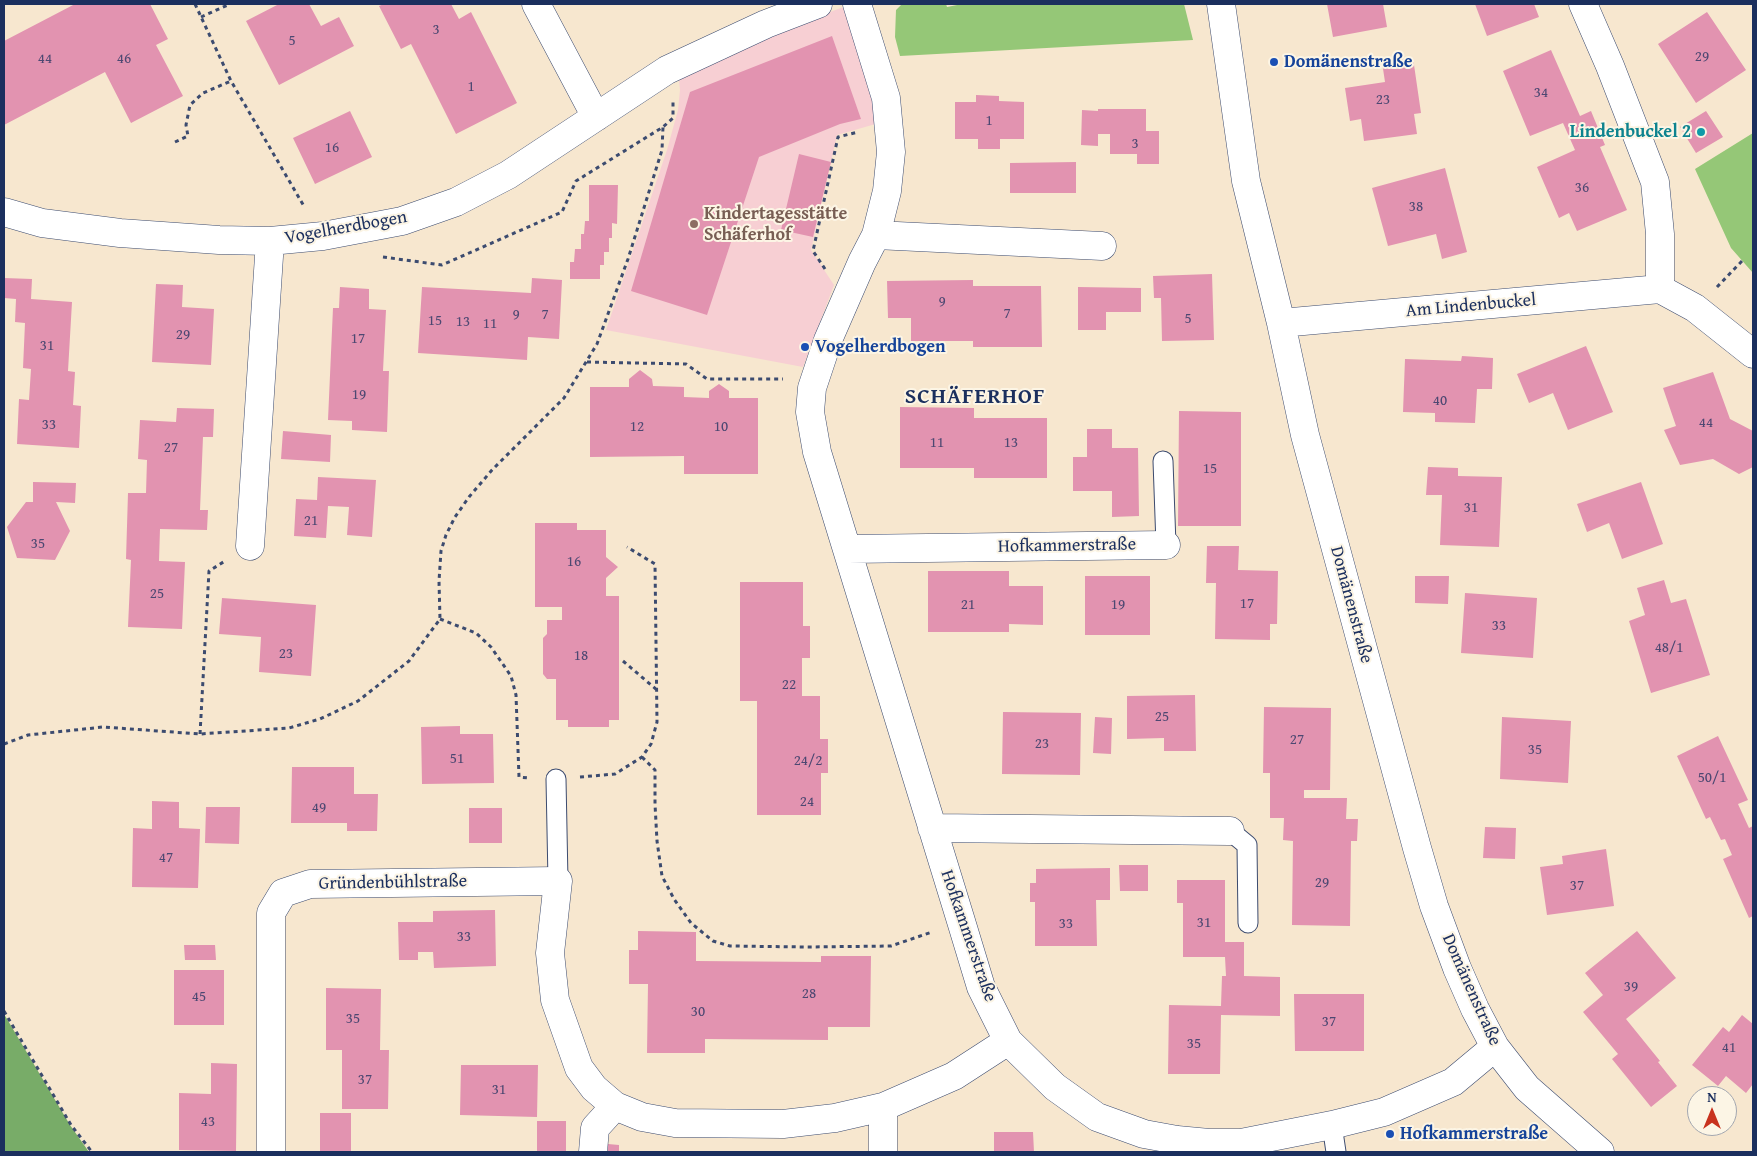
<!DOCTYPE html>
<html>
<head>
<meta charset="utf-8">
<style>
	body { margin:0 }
	#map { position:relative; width:1757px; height:1156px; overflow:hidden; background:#f7e7cf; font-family:"Gentium Book Plus",serif }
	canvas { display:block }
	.frame { position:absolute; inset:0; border:5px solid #1b2f5e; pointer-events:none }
	.north { position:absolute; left:1687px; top:1086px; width:50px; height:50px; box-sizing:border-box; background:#fcf5e5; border:1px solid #a2a6af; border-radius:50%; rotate:0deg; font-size:14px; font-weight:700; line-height:20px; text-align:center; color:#1b2f5e }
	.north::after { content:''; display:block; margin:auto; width:18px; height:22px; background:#c8321e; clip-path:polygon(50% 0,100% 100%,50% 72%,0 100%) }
</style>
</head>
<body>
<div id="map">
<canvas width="1757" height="1156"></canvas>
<div class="frame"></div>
<div class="north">N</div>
</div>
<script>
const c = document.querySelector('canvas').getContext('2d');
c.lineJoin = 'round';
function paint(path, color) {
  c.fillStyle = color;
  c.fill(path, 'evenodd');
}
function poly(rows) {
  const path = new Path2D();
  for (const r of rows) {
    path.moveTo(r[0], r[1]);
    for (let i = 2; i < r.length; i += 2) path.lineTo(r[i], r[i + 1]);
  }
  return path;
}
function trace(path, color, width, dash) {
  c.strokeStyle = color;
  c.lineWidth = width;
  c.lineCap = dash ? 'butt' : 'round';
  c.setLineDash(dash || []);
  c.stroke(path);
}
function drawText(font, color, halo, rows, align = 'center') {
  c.font = font + ' "Gentium Book Plus",serif';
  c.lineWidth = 4;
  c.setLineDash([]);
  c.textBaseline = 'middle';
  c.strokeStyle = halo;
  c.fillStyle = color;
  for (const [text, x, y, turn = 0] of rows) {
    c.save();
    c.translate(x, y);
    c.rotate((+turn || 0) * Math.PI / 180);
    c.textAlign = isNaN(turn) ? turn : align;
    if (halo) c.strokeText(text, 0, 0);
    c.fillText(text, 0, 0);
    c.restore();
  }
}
const built = poly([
	[851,4,886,121,837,135,811,250,834,285,803,367,606,330,667,150,678,110,680,90,679,80,696,70,776,33]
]);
const green = poly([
	[902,4,946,4,947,7,962,4,1184,4,1193,40,900,56,895,37,896,10],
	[1753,133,1753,273,1731,248,1695,169]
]);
const forest = poly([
	[4,1014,70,1125,89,1152,4,1152]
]);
const building = poly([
	[75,4,150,4,168,39,156,45,183,96,131,123,105,72,4,125,4,41],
	[279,4,309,4,321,26,339,17,354,46,279,85,246,21],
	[384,4,451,4,459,19,471,12,517,103,456,134,411,44,401,49,379,6],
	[1327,4,1383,4,1387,27,1333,37],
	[1475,4,1534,4,1539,17,1487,36],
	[1707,12,1746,70,1696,103,1658,44],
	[832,36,861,119,840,124,759,157,707,315,631,291,690,92],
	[1551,50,1580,116,1591,111,1605,145,1600,147,1627,210,1577,231,1569,213,1559,218,1537,167,1575,150,1563,123,1530,136,1503,71],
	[1413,58,1421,113,1414,114,1417,134,1364,141,1361,119,1350,121,1345,88,1385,82,1382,62],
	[976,95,999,96,999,101,1024,102,1024,139,1000,139,1000,149,978,149,978,139,955,139,955,102,976,102],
	[1098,109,1146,109,1146,131,1159,131,1159,164,1137,164,1137,154,1110,154,1110,134,1098,134,1098,146,1081,145,1082,110,1098,111],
	[350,111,372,157,315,184,293,138],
	[1706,111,1723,137,1696,153,1680,127],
	[799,154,831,162,813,237,781,230],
	[1076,162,1076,193,1010,193,1010,163],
	[1445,168,1467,252,1442,259,1436,234,1388,246,1372,188],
	[589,185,618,185,617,224,612,223,612,238,609,238,609,252,604,252,604,265,600,265,600,279,570,279,570,262,574,262,575,249,581,249,581,234,584,234,585,221,589,221],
	[1212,274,1214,340,1162,341,1161,298,1154,298,1153,276],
	[4,278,32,279,31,299,72,302,68,371,75,372,73,405,81,406,79,448,17,444,19,399,29,400,31,369,23,368,25,323,15,322,16,299,4,298],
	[532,278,562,280,559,339,528,337,527,360,418,353,422,287,531,293],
	[973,280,973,286,1041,286,1042,347,973,347,973,341,911,341,911,318,888,318,887,281],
	[156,284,183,285,182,307,214,309,211,365,152,362],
	[340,287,369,289,369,309,386,310,383,371,389,371,387,432,352,430,352,421,328,420,333,308,339,308],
	[1078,287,1141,288,1141,312,1106,312,1106,330,1078,330],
	[1586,346,1613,412,1568,430,1553,393,1529,403,1517,374],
	[1462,356,1493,358,1492,389,1477,389,1475,423,1435,422,1435,413,1403,412,1405,359,1461,361],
	[640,370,652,379,653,386,684,387,684,397,709,398,709,391,719,384,729,391,729,398,758,398,758,474,684,474,684,456,590,457,590,387,629,387,629,379],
	[1713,372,1730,419,1753,431,1753,467,1739,474,1713,459,1680,465,1664,430,1676,426,1663,388],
	[900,407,974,408,974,418,1047,418,1047,478,974,478,974,468,900,468],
	[177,408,214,409,213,437,203,437,200,510,208,510,207,530,160,529,159,561,185,562,182,629,128,627,131,560,126,559,128,493,146,493,147,460,138,459,140,420,176,422],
	[1179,411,1241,412,1241,526,1178,526],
	[1087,429,1112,429,1112,448,1138,448,1139,516,1112,517,1112,491,1073,491,1073,457,1087,457],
	[283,431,331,435,330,462,281,459],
	[1428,467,1458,468,1458,476,1502,477,1499,547,1440,545,1442,495,1426,495],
	[318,477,376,480,372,537,347,535,349,507,328,506,326,538,294,536,296,499,317,500],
	[33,482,76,483,75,503,56,502,70,531,55,560,17,558,7,527,26,502,33,502],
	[1641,482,1663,544,1622,559,1609,523,1587,532,1577,504],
	[535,523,577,523,577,530,606,530,606,557,618,567,606,578,606,596,619,596,619,720,609,720,609,727,568,727,568,720,556,720,556,679,547,679,543,674,543,638,547,634,547,620,562,620,562,607,535,607],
	[1207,546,1239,546,1238,570,1278,571,1277,624,1270,624,1270,640,1215,639,1216,583,1206,583],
	[928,571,1009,571,1009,586,1043,586,1043,625,1009,624,1009,632,928,632],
	[1085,576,1150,576,1150,635,1085,635],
	[1415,576,1449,576,1448,604,1415,603],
	[1664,580,1671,603,1686,599,1710,675,1651,693,1629,621,1645,615,1637,588],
	[740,582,803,582,803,626,810,626,810,658,802,658,802,696,820,696,820,739,828,739,828,773,821,773,821,815,757,815,757,701,740,701],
	[1465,593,1537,598,1533,658,1461,653],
	[222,598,316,605,311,676,259,672,261,637,219,634],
	[1195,695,1196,751,1164,751,1164,738,1127,739,1127,696],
	[1264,707,1331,708,1330,790,1304,790,1304,798,1347,798,1346,819,1358,819,1357,841,1351,841,1350,926,1292,925,1293,841,1283,840,1284,818,1270,818,1270,773,1263,773],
	[1003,712,1081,713,1080,775,1002,774],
	[1095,717,1112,718,1111,754,1093,753],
	[1502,717,1571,721,1568,783,1500,779],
	[460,726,460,734,493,734,494,783,422,784,421,727],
	[1718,736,1748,800,1738,804,1749,828,1753,826,1753,916,1749,918,1723,859,1732,855,1725,839,1721,840,1710,817,1706,819,1677,756],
	[292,767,354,767,354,794,378,794,377,831,347,831,347,823,291,823],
	[152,801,179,802,179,828,200,829,198,888,132,887,133,828,152,829],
	[206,807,240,807,239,844,205,843],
	[469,808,502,808,502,843,469,843],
	[1485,827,1516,828,1515,859,1483,858],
	[1606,849,1614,906,1547,915,1540,867,1563,864,1562,856],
	[1119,865,1148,865,1148,891,1120,891],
	[1110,868,1110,900,1096,900,1097,946,1035,946,1035,902,1030,902,1030,883,1036,883,1036,869],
	[1177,880,1225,880,1225,942,1244,942,1244,976,1280,977,1280,1016,1221,1015,1220,1074,1168,1074,1169,1005,1221,1006,1222,976,1226,976,1225,957,1183,957,1183,903,1177,903],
	[495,910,496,966,434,968,433,952,418,952,418,960,399,960,398,922,433,922,433,911],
	[638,931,696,932,696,961,821,962,821,956,871,956,870,1027,828,1027,828,1040,705,1039,705,1053,647,1053,648,984,629,984,629,950,638,950],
	[1637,931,1676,978,1626,1019,1660,1061,1658,1062,1677,1086,1651,1107,1612,1059,1618,1054,1583,1012,1603,995,1585,973],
	[184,945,215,945,216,960,185,960],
	[174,970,224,970,224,1025,174,1025],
	[326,988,381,989,380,1050,389,1050,388,1109,342,1109,342,1050,326,1050],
	[1294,994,1364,994,1364,1051,1295,1051],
	[1742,1015,1753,1024,1753,1084,1746,1093,1726,1076,1718,1086,1692,1065,1723,1027,1729,1032],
	[211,1063,237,1064,236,1151,179,1150,179,1093,211,1094],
	[461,1065,538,1065,537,1117,460,1115],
	[320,1113,351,1113,351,1152,320,1152],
	[537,1121,566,1121,566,1152,537,1152],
	[994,1132,1033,1132,1034,1152,994,1152],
	[608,1144,619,1145,619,1152,608,1152]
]);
const path = poly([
	[195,4,231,81,305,208],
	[201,17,230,4],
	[175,142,188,136,186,125,190,105,203,93,231,81],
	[383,257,442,265,562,212,576,181,663,127,673,118,673,102],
	[825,269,813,251,838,137,858,132],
	[1717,287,1742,261],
	[587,362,686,364,707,379,783,379],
	[440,619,476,633,491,647,511,676,516,695,519,777,529,778],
	[623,661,657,690],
	[200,734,209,571,225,561],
	[4,744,28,735,103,727,200,734,289,728,320,719,358,701,409,661,440,619,439,581,441,551,446,535,455,517,469,497,492,470,564,398,597,344,628,259,662,150,663,127],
	[642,757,655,770,655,804,657,841,662,876,674,899,691,923,713,941,730,946,808,947,891,946,932,932],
	[580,777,615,774,642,757,651,744,657,722,655,564,627,547],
	[4,1011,71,1125,92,1152]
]);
const service = poly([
	[1163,461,1166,545],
	[556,779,558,881],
	[1230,831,1247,845,1248,923],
	[1332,1125,1336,1152]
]);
const minor = poly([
	[536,4,596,117],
	[857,4,886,98,891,152,887,191,876,235,862,262,828,340,812,388,810,412,817,452,961,921,981,987,1008,1041,1055,1087,1097,1117,1144,1134,1177,1140,1209,1143,1241,1143,1332,1125,1384,1112,1453,1082,1495,1047],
	[1221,4,1246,181,1281,323,1305,435,1417,848,1434,906,1457,968,1475,1009,1495,1047,1527,1088,1600,1152],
	[1583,4,1610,66,1655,182,1660,234,1660,289,1695,308,1753,354],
	[4,212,42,223,120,233,219,240,270,241,323,236,402,221,456,202,508,175,667,70,766,24,818,4],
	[876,235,1102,246],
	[1281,323,1660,289],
	[250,546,270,241],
	[848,549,1166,545],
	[932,828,1230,831],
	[883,1107,883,1152],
	[271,1152,271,913,283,893,310,884,558,881,550,953,555,1000,579,1068,594,1088,615,1106,642,1117,675,1123,783,1124,835,1118,883,1107,954,1076,1008,1041],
	[593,1152,595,1128,615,1106]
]);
const markers = [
	[1274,62,5,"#1a4fb4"],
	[1701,132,5,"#0f9aa8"],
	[694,224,5,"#8d6e63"],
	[805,347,5,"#1a4fb4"],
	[1390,1134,5,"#1a4fb4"]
];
const numberNames = [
	["3",436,30],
	["5",292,41],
	["29",1702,57],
	["44",45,59],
	["46",124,59],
	["1",471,87],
	["34",1541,93],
	["23",1383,100],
	["1",989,121],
	["3",1135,144],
	["16",332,148],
	["36",1582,188],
	["38",1416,207],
	["9",942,302],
	["7",1007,314],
	["9",516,315],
	["7",545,315],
	["5",1188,319],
	["15",435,321],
	["13",463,322],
	["11",490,324],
	["29",183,335],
	["17",358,339],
	["31",47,346],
	["19",359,395],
	["40",1440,401],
	["44",1706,423],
	["33",49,425],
	["12",637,427],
	["10",721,427],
	["11",937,443],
	["13",1011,443],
	["27",171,448],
	["15",1210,469],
	["31",1471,508],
	["21",311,521],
	["35",38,544],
	["16",574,562],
	["25",157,594],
	["17",1247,604],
	["21",968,605],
	["19",1118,605],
	["33",1499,626],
	["48/1",1669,648],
	["23",286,654],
	["18",581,656],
	["22",789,685],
	["25",1162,717],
	["27",1297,740],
	["23",1042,744],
	["35",1535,750],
	["51",457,759],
	["24/2",808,761],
	["50/1",1712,778],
	["24",807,802],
	["49",319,808],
	["47",166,858],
	["29",1322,883],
	["37",1577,886],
	["31",1204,923],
	["33",1066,924],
	["33",464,937],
	["39",1631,987],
	["28",809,994],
	["45",199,997],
	["30",698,1012],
	["35",353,1019],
	["37",1329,1022],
	["35",1194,1044],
	["41",1729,1048],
	["37",365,1080],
	["31",499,1090],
	["43",208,1122]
];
const transitNames = [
	["Domänenstraße",1284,62],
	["Vogelherdbogen",815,347],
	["Hofkammerstraße",1400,1134]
];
const cultureNames = [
	["Lindenbuckel 2",1691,132]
];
const educationNames = [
	["Kindertagesstätte",704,214],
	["Schäferhof",704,235]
];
const streetNames = [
	["Vogelherdbogen",346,228,-10],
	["Am Lindenbuckel",1471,306,-5],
	["Hofkammerstraße",1067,546,-1],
	["Domänenstraße",1351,605,75],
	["Gründenbühlstraße",393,883,-1],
	["Hofkammerstraße",968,936,71],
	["Domänenstraße",1471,990,66]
];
const districtNames = [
	["SCHÄFERHOF",975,397]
];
paint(built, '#f7cfd3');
paint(green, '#95c777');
paint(forest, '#78ac68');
paint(building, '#e293b0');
trace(service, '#3c4b6f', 21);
trace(minor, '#3c4b6f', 29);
trace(path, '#3c4b6f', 3, [4, 4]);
trace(service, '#fff', 19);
trace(minor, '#fff', 28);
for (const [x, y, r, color] of markers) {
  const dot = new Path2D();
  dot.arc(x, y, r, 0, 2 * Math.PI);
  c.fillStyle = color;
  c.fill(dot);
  trace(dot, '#fcf5e5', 2);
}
drawText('15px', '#4d4872', null, numberNames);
drawText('bold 18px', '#164399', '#fcf5e5', transitNames, 'left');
drawText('bold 18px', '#0d838f', '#fcf5e5', cultureNames, 'right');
drawText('bold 18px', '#785e54', '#fcf5e5', educationNames, 'left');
drawText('18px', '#1b2f5e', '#fcf5e5', streetNames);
c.letterSpacing = '1px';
drawText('bold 22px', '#1b2f5e', '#fcf5e5', districtNames);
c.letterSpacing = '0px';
</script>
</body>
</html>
